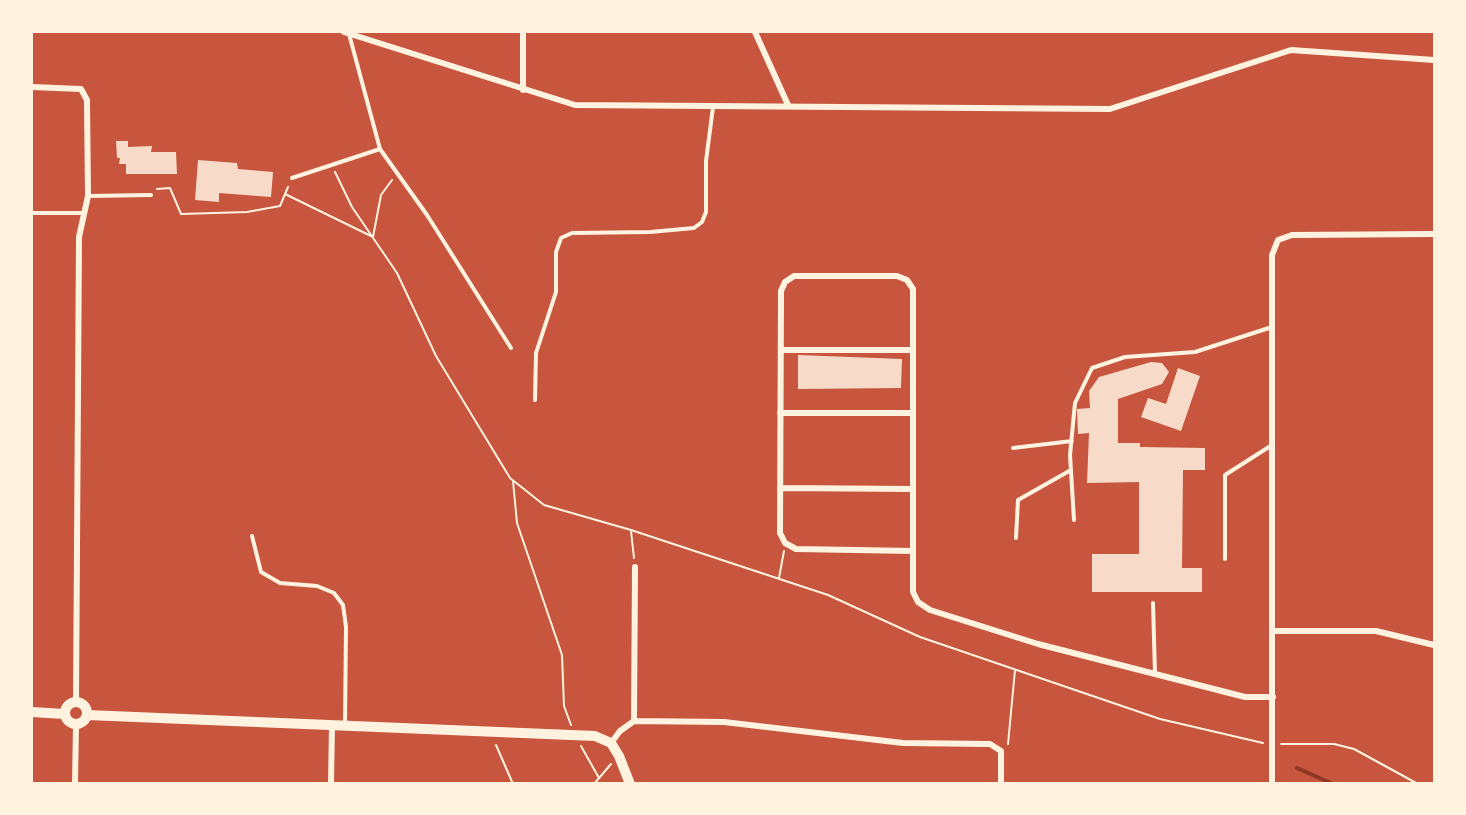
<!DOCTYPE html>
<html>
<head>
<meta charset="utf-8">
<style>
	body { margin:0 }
	#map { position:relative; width:1466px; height:815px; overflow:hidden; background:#c8553d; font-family:"Space Grotesk",sans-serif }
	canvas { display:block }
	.frame { position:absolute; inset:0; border:33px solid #fff3e0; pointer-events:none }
</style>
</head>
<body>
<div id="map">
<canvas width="1466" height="815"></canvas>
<div class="frame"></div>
</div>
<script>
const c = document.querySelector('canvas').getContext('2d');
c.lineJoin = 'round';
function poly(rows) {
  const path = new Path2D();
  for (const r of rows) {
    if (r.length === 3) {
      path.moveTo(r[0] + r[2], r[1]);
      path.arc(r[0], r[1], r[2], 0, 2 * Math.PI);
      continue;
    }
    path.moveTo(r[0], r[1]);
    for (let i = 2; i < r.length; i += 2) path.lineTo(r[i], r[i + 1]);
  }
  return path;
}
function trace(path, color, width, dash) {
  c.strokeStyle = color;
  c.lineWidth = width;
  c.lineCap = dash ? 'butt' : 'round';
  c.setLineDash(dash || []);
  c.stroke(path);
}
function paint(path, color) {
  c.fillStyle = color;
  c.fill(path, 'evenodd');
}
const stream = poly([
	[1297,768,1333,784]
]);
const building = poly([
	[116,141,128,141,128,147,152,146,151,152,176,152,177,174,126,174,126,164,119,164,120,158,117,158],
	[198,160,237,163,238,169,273,172,271,197,219,193,219,202,195,200],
	[798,355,902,359,901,388,798,389],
	[1151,362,1162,363,1169,372,1162,384,1118,399,1118,443,1140,443,1140,447,1205,448,1205,470,1183,470,1182,568,1202,568,1202,592,1092,592,1092,554,1139,554,1139,482,1087,483,1089,433,1078,434,1077,409,1090,408,1089,391,1099,377],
	[1178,368,1200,376,1181,431,1141,417,1148,398,1166,404]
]);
const path = poly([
	[335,172,352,207,397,273,436,356,510,478,544,505,631,530,828,595,920,637,1160,719,1263,743],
	[157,189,170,188,181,214,247,212,280,206,288,187],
	[285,194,373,237,381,195,392,180],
	[513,481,517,523,562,655,564,706,571,725],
	[631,531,634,558],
	[779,578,784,551],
	[1008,744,1015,670],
	[1281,744,1334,744,1354,749,1418,784],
	[496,745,513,784],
	[581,746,599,778],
	[594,784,611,764]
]);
const service = poly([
	[380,149,427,215,511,348],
	[292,178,380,149,349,34],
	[88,196,151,195],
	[32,213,85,213],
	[535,400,536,353,556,292,556,252,561,238,572,233,650,232,694,228,702,222,706,212,706,161,713,107],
	[1013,448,1072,441],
	[1074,520,1070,455,1075,403,1092,368,1125,357,1195,352,1272,327],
	[252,536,261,572,280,583,317,586,334,593,343,605,346,627,345,723],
	[1016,538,1018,500,1071,470],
	[1225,559,1225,475,1272,445],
	[1153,603,1155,674]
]);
const minor = poly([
	[344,32,575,105,1110,109,1291,50,1434,60],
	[755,32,788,105],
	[32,87,81,89,87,100,88,196,79,237,76,701],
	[523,90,523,32],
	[781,350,913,350],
	[780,413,913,413],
	[780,488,913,489],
	[913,551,796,549,785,543,780,533,781,291,785,282,794,276,897,276,907,280,913,289,913,592,918,602,930,610,1038,644,1245,697,1273,697],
	[1273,631,1376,631,1434,645],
	[634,721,635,567],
	[611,743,620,731,634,721,724,722,903,743,990,744,1001,751,1001,784],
	[75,784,76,724],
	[331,784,332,724],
	[1272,784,1272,255,1278,240,1292,235,1434,234]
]);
const tertiary = poly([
	[76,713,11],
	[32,712,64,714],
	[87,715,595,736,611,743,619,756,630,784]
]);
trace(stream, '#8f3625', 4);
paint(building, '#f7dbc8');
trace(path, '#fff3e0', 2);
trace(service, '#fff3e0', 4);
trace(minor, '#fff3e0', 6);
trace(tertiary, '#fff3e0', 10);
</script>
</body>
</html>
